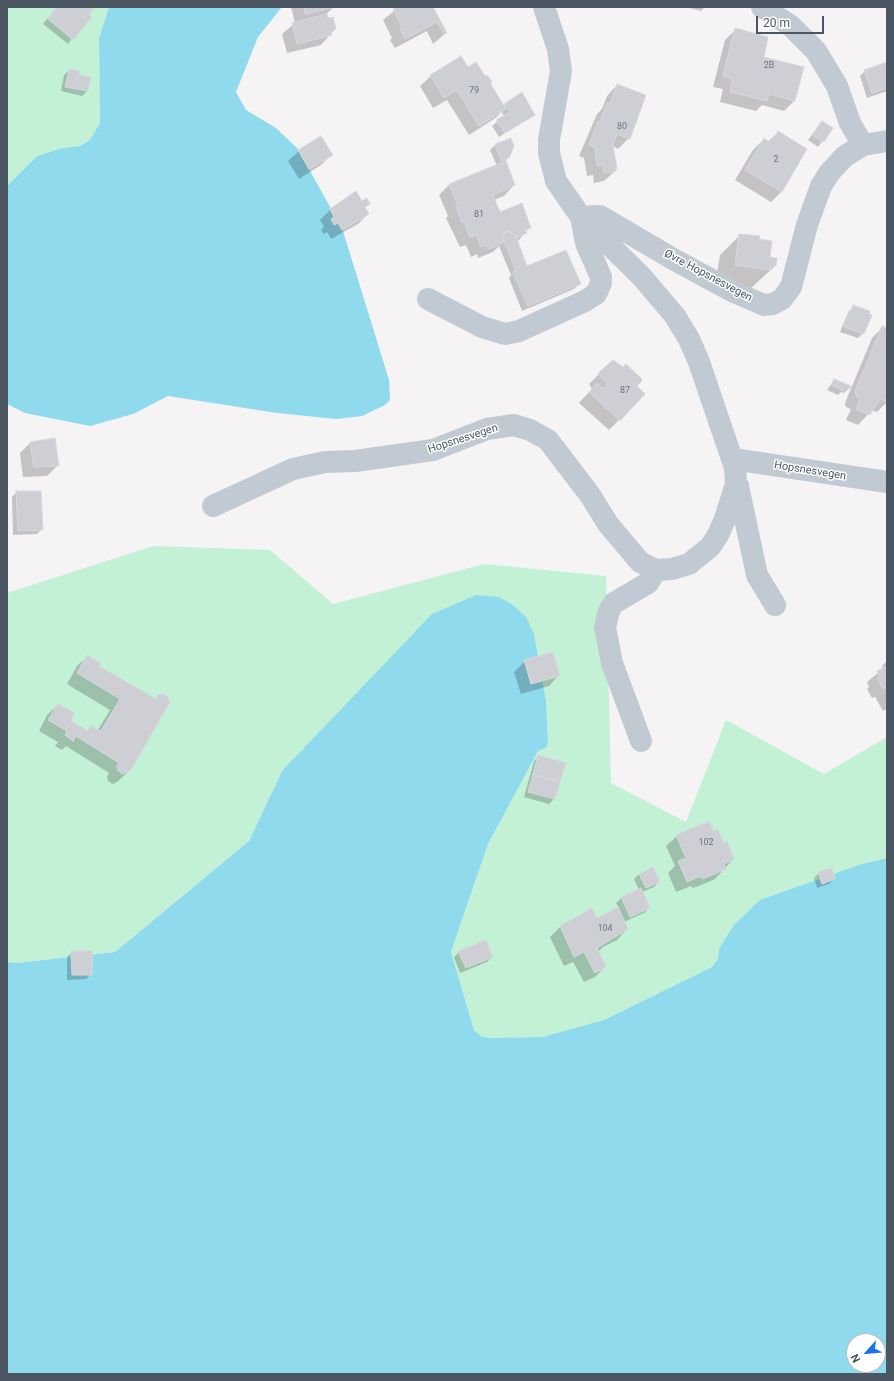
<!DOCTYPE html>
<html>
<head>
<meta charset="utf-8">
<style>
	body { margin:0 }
	#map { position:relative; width:894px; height:1381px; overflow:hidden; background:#f5f3f3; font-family:Roboto,sans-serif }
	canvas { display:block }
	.frame { position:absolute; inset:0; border:8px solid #4a5661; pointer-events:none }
	.north { position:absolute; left:846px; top:1333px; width:40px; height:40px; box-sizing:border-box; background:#fff; border:1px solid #b7bbc0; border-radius:50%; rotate:243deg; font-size:11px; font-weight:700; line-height:16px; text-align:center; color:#4a5661 }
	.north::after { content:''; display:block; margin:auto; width:14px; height:18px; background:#1a73e8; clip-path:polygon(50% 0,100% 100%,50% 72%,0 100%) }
	.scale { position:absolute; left:756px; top:16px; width:68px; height:18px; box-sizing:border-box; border:2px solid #4a5661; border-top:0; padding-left:5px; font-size:12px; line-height:14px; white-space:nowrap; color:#4a5661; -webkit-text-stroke:3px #fff; paint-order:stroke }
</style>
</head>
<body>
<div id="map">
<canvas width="894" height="1381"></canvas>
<div class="frame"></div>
<div class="north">N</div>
<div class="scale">20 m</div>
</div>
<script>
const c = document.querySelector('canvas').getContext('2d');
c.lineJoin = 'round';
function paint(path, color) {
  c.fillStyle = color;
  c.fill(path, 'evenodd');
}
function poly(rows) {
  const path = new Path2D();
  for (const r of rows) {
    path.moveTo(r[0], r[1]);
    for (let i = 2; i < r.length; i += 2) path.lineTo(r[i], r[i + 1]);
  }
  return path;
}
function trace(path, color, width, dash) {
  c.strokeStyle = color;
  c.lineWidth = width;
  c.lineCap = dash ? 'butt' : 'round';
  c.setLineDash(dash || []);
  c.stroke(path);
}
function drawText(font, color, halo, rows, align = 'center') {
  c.font = font + ' Roboto,sans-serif';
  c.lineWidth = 3;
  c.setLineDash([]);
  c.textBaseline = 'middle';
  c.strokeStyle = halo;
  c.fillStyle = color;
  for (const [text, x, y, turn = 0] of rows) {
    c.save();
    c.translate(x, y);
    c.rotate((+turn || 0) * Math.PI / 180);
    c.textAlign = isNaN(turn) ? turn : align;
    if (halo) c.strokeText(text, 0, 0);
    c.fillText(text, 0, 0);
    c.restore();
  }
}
const green = poly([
	[7,7,109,7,99,38,100,123,90,140,80,146,62,148,37,156,7,186],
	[153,546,270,550,333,604,484,564,606,576,611,783,686,822,726,720,824,774,887,737,887,858,862,864,719,949,718,959,712,967,604,1020,542,1037,492,1038,482,1037,474,1030,451,952,488,844,538,751,546,748,548,742,546,700,534,634,282,771,249,841,115,952,17,963,7,962,7,593]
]);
const water = poly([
	[109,7,282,7,258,37,236,92,246,110,276,128,297,148,342,228,389,380,390,400,385,405,362,416,336,419,277,413,168,396,133,414,90,426,25,413,7,404,7,186,37,156,62,148,80,146,90,140,100,123,99,38],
	[476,595,499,597,513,605,526,617,534,634,546,700,548,742,546,748,538,751,488,844,451,952,474,1030,482,1037,492,1038,542,1037,604,1020,712,967,718,959,719,949,734,925,760,900,862,864,887,858,887,1374,7,1374,7,962,17,963,115,952,249,841,282,771,432,614],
	[854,1341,878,1341,878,1365,854,1365]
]);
const shadow = poly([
	[57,7,94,7,68,44,43,24],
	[291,7,334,7,326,14,327,20,335,29,321,45,287,53,282,34,295,23],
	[399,7,432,7,446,33,433,44,427,31,395,48,390,40,392,38,383,20],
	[686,7,705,7,701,11],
	[735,30,763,58,795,100,784,111,762,105,756,111,720,102,723,89,713,87,725,40],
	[461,57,468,68,489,84,503,107,505,105,534,114,499,137,492,126,504,116,502,112,494,119,469,135,447,100,433,108,420,86,431,76],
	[887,63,887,91,867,98,860,76,865,71],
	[69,70,78,75,87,91,82,96,61,91,64,75],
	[617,85,629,138,618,149,613,146,615,171,604,181,594,183,593,175,587,176,584,158,579,156,597,114,602,109,607,96],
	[822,122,832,128,818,147,808,140],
	[778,132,782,191,771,202,735,180,753,150,764,139,768,142],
	[510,139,508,158,505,161,514,185,504,196,494,200,500,214,530,227,517,242,527,268,579,284,574,289,522,311,509,278,511,275,499,246,493,252,478,258,477,254,471,257,466,245,460,247,446,218,448,216,439,195,449,185,497,166,490,150,495,145],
	[299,151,331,155,321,165,299,179,288,161],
	[362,202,369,204,365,208,368,214,358,224,331,239,327,232,324,234,321,230,324,227,320,220,330,210],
	[740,235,758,240,775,266,750,289,715,285,720,255],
	[854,306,863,333,858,338,840,332,849,311],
	[882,328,887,330,887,402,877,412,872,410,858,425,846,420,851,409,846,407,845,403,872,338],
	[599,374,636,386,619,420,609,430,579,403,592,389,589,384],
	[834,380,850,387,844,393,841,392,838,395,827,390],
	[30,443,58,465,47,476,23,477,20,453],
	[17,492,42,529,37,534,13,535,12,497],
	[88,656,98,666,156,699,159,696,169,702,128,772,117,782,113,784,108,781,107,777,109,773,66,746,62,750,55,746,58,742,39,731,47,715,58,705,69,721,87,731,91,726,98,730,110,710,67,684,77,666],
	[525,661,559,675,549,686,521,694,514,672],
	[887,661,887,709,883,711,875,697,872,698,867,689,869,687,867,682,883,669,882,666],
	[539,756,564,764,554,799,549,804,524,797,534,761],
	[677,836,718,846,733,859,715,879,699,886,692,888,691,886,676,892,668,873,675,866,666,846],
	[819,873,834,879,829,884,817,888,814,878],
	[639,874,659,882,654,887,642,892,649,908,644,913,624,922,627,929,617,940,603,947,598,952,605,967,595,977,584,982,573,962,564,966,550,937,561,926,597,919,619,908,616,903,621,898,639,890,634,879],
	[72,952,91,974,86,979,67,980,67,957],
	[459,952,492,957,487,962,460,973,454,957]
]);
const building = poly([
	[57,7,95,7,89,14,92,17,73,40,48,19,57,7],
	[304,7,335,7,305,14,304,7],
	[397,7,433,7,447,33,444,34,437,22,405,39,400,29,402,27,393,9,397,7],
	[327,14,328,18,333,17,336,29,331,31,332,35,297,44,292,23,327,14],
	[735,28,768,37,764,57,804,67,795,101,769,94,767,101,730,92,733,79,723,76,735,28],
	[461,56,468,67,476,62,485,76,487,75,492,82,490,83,506,109,479,126,457,90,444,98,430,75,461,56],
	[887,62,887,88,872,93,864,70,887,62],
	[69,69,80,71,79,75,91,77,88,91,65,87,69,69],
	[617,84,646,95,630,139,617,134,613,144,617,169,615,169,616,171,604,173,603,165,597,166,595,147,589,145,598,121,600,122,607,103,610,104,617,84],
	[522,92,535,115,505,133,496,120,510,112,504,104,522,92],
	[822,121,833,128,824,142,812,135,822,121],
	[778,131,807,149,782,192,745,170,764,138,771,143,778,131],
	[321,136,333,155,309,169,298,150,321,136],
	[511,138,514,146,509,158,501,161,495,144,511,138],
	[506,161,515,185,493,195,500,212,522,203,531,228,525,230,527,233,516,238,515,234,506,231,503,239,504,242,489,249,487,245,481,247,476,235,470,237,464,222,462,222,456,207,458,206,449,184,506,161],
	[356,191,362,201,367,198,370,204,365,207,369,214,342,230,338,223,334,225,331,219,334,217,330,209,356,191],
	[506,231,515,234,527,266,566,250,581,284,528,306,513,272,516,271,503,239,506,231],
	[739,234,760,236,759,239,772,241,770,257,777,258,776,266,771,266,771,270,735,265,739,234],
	[853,305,870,311,869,314,872,315,864,334,844,327,853,305],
	[882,326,887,328,887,402,880,399,870,415,856,409,860,399,857,397,855,392,882,326],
	[613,360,623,367,626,364,641,378,642,381,637,386,645,394,620,421,589,392,597,383,603,389,607,384,598,373,613,360],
	[834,379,851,386,850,389,846,387,844,391,831,385,834,379],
	[55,438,59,466,34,467,30,442,55,438],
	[16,491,41,491,43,530,18,531,16,491],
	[553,652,560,676,531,684,524,660,553,652],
	[87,655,101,663,99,666,156,699,158,695,163,694,168,697,170,702,131,770,123,774,118,771,117,766,119,763,76,736,73,741,65,735,67,731,48,720,58,704,75,713,71,721,88,731,91,725,101,731,120,699,77,673,87,655],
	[887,666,887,690,886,687,883,689,877,678,880,677,877,671,887,666],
	[538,755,566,763,560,782,533,774,538,755],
	[533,774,560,782,555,799,528,792,533,774],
	[709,821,714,831,718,829,723,841,721,844,727,841,734,859,724,864,726,869,710,876,702,879,701,876,687,882,678,861,686,858,676,835,709,821],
	[653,867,660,882,646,888,639,874,653,867],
	[832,868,835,879,822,884,818,872,832,868],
	[641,888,650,908,630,917,621,897,641,888],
	[618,907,628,929,597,948,606,967,595,973,584,952,574,957,560,926,592,908,597,918,618,907],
	[486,940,493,957,466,968,458,951,486,940],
	[71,951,92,951,92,975,72,975,71,951]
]);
const minor = poly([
	[762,7,791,26,816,51,837,86,850,123,863,145],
	[428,299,482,327,505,334,519,331,585,301,596,294,601,283,601,277,586,243,581,217,600,216,673,259,734,292,764,305,773,304,782,299,791,287,807,225,821,186,830,172,845,156,863,145,887,141],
	[733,459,887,482],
	[738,486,757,575,775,605],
	[213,506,293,469,325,462,355,461,433,450,487,429,514,425,530,430,548,440,590,495,608,524,640,562,656,570,672,569,689,564,710,547,718,535,725,519,736,484,735,468,699,362,689,339,675,316,642,277,581,217,556,181,549,153,549,140,561,71,558,49,544,7],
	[641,741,612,663,605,627,609,611,614,603,648,583,656,570]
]);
const numberNames = [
	["2B",769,66],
	["79",474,91],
	["80",622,127],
	["2",776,160],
	["81",479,215],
	["87",625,391],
	["102",706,843],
	["104",605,929]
];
const streetNames = [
	["Øvre Hopsnesvegen",708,276,28],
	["Hopsnesvegen",463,439,-18],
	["Hopsnesvegen",810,471,9]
];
paint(green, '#c3f1d5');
paint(water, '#90daee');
paint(shadow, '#0003');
paint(building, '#cdcfd5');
trace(building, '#d7d9de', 1);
trace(minor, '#c1cad2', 22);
drawText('9px', '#6b747e', null, numberNames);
drawText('11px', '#4a5661', '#fff', streetNames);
</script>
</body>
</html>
